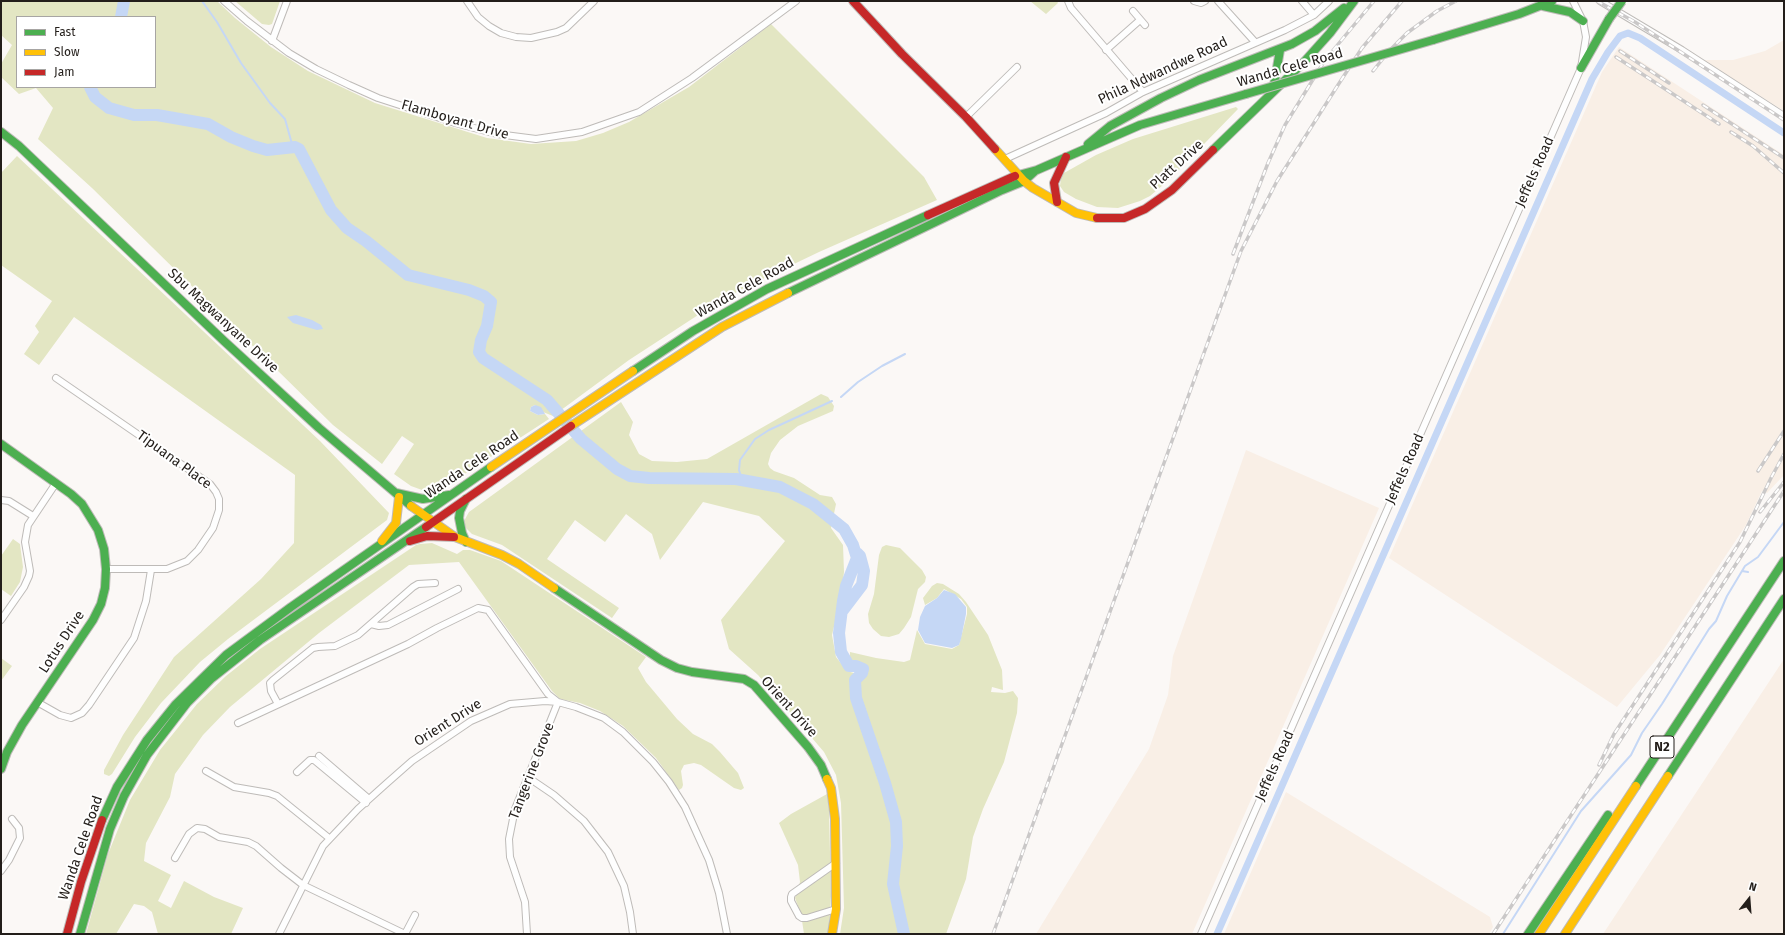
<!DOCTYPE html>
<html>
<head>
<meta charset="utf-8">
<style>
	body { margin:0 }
	#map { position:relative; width:1785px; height:935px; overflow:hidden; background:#fbf8f6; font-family:"Fira Sans",sans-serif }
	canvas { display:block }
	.frame { position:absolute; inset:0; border:2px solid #231e1a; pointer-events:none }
	.legend { position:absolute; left:16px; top:16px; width:140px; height:72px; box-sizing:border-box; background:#fff; border:1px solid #a7a5a3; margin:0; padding:5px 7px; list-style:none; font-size:12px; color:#231e1a }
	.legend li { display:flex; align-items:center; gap:8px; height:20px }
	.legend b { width:20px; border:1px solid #a7a5a3 }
	.north { position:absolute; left:1729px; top:879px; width:40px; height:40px; -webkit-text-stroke:3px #fff; paint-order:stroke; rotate:17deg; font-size:11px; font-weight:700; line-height:16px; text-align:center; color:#231e1a }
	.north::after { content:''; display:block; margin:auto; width:14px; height:18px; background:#231e1a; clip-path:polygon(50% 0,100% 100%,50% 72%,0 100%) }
</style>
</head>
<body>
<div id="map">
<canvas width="1785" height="935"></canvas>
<div class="frame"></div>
<ul class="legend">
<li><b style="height:5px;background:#4caf50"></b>Fast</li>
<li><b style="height:5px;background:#ffc107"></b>Slow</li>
<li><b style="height:5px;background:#c62828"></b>Jam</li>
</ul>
<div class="north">N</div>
</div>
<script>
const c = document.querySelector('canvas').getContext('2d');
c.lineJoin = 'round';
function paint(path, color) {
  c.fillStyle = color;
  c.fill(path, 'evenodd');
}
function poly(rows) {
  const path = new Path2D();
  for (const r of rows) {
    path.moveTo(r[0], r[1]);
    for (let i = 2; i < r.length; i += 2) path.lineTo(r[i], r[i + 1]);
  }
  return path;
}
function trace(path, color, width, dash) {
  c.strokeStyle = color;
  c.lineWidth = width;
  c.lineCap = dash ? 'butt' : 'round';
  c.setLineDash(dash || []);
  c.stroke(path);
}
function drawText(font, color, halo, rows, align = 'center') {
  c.font = font + ' "Fira Sans",sans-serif';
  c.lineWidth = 4;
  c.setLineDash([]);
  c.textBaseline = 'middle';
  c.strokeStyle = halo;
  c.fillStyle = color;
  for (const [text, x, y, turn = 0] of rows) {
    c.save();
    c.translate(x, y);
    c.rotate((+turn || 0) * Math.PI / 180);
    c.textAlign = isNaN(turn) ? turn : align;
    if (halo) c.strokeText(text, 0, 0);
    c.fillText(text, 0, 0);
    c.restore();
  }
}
const built = poly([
	[1784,40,1784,111,1703,60,1733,60,1765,51],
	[1619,47,1784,155,1784,475,1767,493,1762,491,1746,525,1660,655,1617,707,1389,558,1602,72],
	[1246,450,1379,508,1192,934,1036,934,1149,749,1168,695,1173,656],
	[1784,659,1784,934,1603,934],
	[1286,792,1490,917,1493,927,1489,934,1224,934]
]);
const green = poly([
	[1,1,217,1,235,18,271,47,308,71,375,103,487,138,531,144,576,141,603,133,629,122,689,87,771,24,924,177,937,200,819,252,746,287,715,304,629,360,553,416,543,412,535,405,531,407,530,411,538,415,545,414,549,419,446,486,432,490,422,490,411,486,394,474,414,444,402,436,382,464,333,425,92,188,38,139,53,108,36,88,19,94,1,77,1,64,12,45,1,35],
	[17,17,155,17,155,87,17,87],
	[235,1,280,1,272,24,269,25,262,24],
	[1030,1,1057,1,1058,3,1046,14],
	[1236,107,1238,109,1170,179,1150,196,1140,201,1118,208,1097,207,1076,199,1064,192,1060,186,1061,178,1064,173,1096,155,1133,139],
	[17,156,320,441,389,513,387,520,228,639,200,662,161,703,135,737,112,774,109,776,104,774,104,770,123,735,174,657,261,579,294,543,295,475,74,317,39,365,24,354,39,332,35,326,52,301,1,265,1,173],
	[821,394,828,397,834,406,833,411,798,426,780,440,771,453,768,464,770,468,774,471,794,478,820,495,832,497,836,504,831,528,843,545,844,572,841,597,832,635,836,657,847,671,864,676,865,670,868,667,861,662,853,663,850,660,850,652,876,658,904,662,910,660,917,630,925,644,952,649,959,645,967,614,967,607,961,599,944,589,937,598,925,605,923,598,932,586,937,583,943,584,959,594,966,602,988,635,1002,670,1003,690,992,687,991,692,1005,693,1013,691,1018,698,1017,713,1004,762,983,809,973,837,966,879,946,934,840,934,844,908,841,803,836,775,824,752,758,675,729,649,721,620,785,541,759,516,703,502,660,560,652,534,626,514,605,542,575,520,547,559,619,608,612,618,502,545,472,534,466,528,464,521,469,512,621,402,633,422,629,435,639,454,652,461,677,462,707,459],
	[13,539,20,544,23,567,20,582,11,596,1,589,1,556],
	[432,543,457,554,463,550,470,550,501,561,646,657,638,668,646,682,677,719,693,734,712,744,720,752,738,773,744,788,741,790,734,788,701,765,694,763,684,765,681,771,683,785,682,788,679,790,656,758,623,726,600,711,580,703,560,699,552,691,459,562,409,565,319,633,230,707,203,735,175,774,170,797,146,843,144,861,171,875,158,901,171,908,184,881,214,897,243,908,231,934,158,934,152,912,144,906,134,904,116,934,86,934,108,854,130,800,160,750,197,704,226,676,260,649,416,545,420,544],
	[886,545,900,548,922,570,926,577,925,582,918,589,911,617,904,628,899,634,889,637,881,636,873,629,869,623,868,614,874,594,879,555,882,547],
	[1,658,12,666,1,681],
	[827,794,829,810,831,896,829,928,828,934,804,934,801,914,795,898,800,882,798,865,779,823,791,814]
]);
const water = poly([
	[296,315,312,320,321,325,323,329,317,330,293,323,287,317],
	[535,405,541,407,545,414,538,415,530,411,531,407],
	[944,590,955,594,966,607,966,614,961,639,959,645,952,648,925,643,918,630,920,617,925,606,937,598]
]);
const stream = poly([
	[202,1,217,22,241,63,270,103,285,119,292,144,295,147],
	[841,397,858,382,882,366,905,354],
	[742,480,739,470,740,460,755,439,769,430,832,401],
	[1742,571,1748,572],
	[1503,934,1581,811,1631,755,1642,733,1662,704,1709,629,1716,621,1727,596,1745,566,1758,557,1784,522]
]);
const canal = poly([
	[1217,934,1592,79,1608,52,1620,36,1628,33,1640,38,1784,133]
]);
const river = poly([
	[121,17,124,1],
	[90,87,95,97,109,108,134,115,157,115,208,124,231,137,253,146,267,150,295,147,299,149,331,210,347,228,366,241,408,275,469,290,484,296,491,302,487,326,481,340,479,352,483,358,547,400,581,439,617,469,630,476,649,478,736,479,780,487,813,504,844,529,853,545,857,558,846,586,843,601,839,633,841,652,849,666,856,666,863,669,862,673,855,680,856,698,885,783,896,822,897,846,893,884,904,934],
	[843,610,862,585,864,571,860,556,857,553]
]);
const street = poly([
	[224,1,247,21,289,53,316,69,349,85,378,98,455,123,497,134,536,139,582,132,639,112,692,78,796,1],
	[467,1,478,17,489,26,501,33,516,37,531,38,557,32,566,28,594,1],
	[1068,1,1071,8,1143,92],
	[1194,1,1201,3,1205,1],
	[1218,1,1255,42],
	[1302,1,1314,15],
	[1600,1,1682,50,1784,116],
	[1133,11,1145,25],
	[272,41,287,1],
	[1106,50,1140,20],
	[966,117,1017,67],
	[1005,159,1106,113,1143,92,1285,30,1314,15,1329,1],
	[56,378,210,484,216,492,219,499,219,510,213,528,198,550,187,561,167,569,106,569],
	[1,500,9,501,33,516],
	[1,620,24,587,29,576,30,571,25,542,28,525,56,483],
	[371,624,379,626,388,625,458,589],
	[37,702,60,715,71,718,82,713,89,705,134,638,146,601,151,570],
	[278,704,271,691,270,683,273,680,313,648,318,647,335,646,358,635,413,587,418,584,435,583],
	[238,723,408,644,437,628,478,608,488,610,548,694,558,702,515,809,509,839,510,857,525,902,527,934],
	[319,756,369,799],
	[206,771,234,787,269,793,277,796,329,838],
	[297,772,310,760,314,760,366,803],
	[529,778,554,795,584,821,608,852,624,886,630,912,633,934],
	[175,858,189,834,197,828,205,829,219,837,248,842,256,846,281,868,303,885,405,934],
	[836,863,792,894,791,897,791,901,799,916,802,918,807,918,836,909],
	[1,871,9,860,20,838,19,828,12,819],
	[279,934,323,846,358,809,387,783,412,761,471,721,510,704,545,701,558,702,576,707,604,718,623,732,653,762,669,782,685,807,709,860,719,893,727,934],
	[405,934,415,915],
	[1201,934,1581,68,1586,37,1583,21,1573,1]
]);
const fast = poly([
	[1543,6,1570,12,1583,21],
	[1433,40,1519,14,1552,1],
	[1581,68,1609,19],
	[1273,91,1280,50],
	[1,132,19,146,224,341,319,428,411,506],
	[1088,144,1110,126,1161,98,1199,80,1292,44,1315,31,1344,8],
	[1213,150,1304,62,1330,33,1354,1],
	[1015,176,1037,170,1140,125,1246,94],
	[788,293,1002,190,1024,181,1035,171],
	[633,371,693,331,767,289,928,215],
	[1,444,71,494,82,504,98,530,104,549,106,569,105,588,101,604,93,620,22,725,7,752,1,769],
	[396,493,423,499,449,495],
	[466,499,460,511,459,518,462,533,466,542],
	[554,588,661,660,677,668,692,672,744,679,754,685,808,747,821,765,827,779],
	[1668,776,1784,599],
	[1636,786,1784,561],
	[102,820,117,787,147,740,176,704,226,655,291,607,491,467],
	[80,934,110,829,124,796,147,755,187,703,212,678,260,640,426,527],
	[1528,934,1608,815]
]);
const slow = poly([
	[995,149,1024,181,1033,188,1076,213,1097,218],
	[571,426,722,327,788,293],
	[491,467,633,371],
	[411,506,455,537,502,555,519,564,554,588],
	[382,541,396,523,399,497],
	[827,779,831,788,835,819,836,909,832,934],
	[1539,934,1636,786],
	[1565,934,1668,776]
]);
const jam = poly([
	[853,1,902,54,966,117,995,149],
	[1057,202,1054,183,1066,157],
	[928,215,1015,176],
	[1097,218,1124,218,1145,209,1172,190,1213,150],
	[426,527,571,426],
	[410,541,427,536,454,537],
	[67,934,81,882,102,820]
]);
const rail = poly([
	[1597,1,1635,22,1784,120],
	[1620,51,1669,83],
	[1616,57,1719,124],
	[1373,71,1389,51,1407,33,1437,11,1456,1],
	[1703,105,1784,158],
	[1731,132,1753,146,1784,173],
	[1233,254,1268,163,1285,125,1325,60,1374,1],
	[1758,471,1784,431],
	[1760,512,1784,482],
	[1599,765,1614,734,1740,542,1771,478,1784,454],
	[993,934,1241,251,1277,181,1338,85,1362,48,1402,1],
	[1493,934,1784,491]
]);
const fastBridge = poly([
	[1609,19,1622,1],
	[1246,94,1433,40]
]);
const shields = [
	[1662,747,24]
];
const shieldNames = [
	["N2",1662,747]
];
const streetNames = [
	["Wanda Cele Road",1290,68,-16],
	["Phila Ndwandwe Road",1163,71,-25],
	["Flamboyant Drive",455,120,16],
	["Platt Drive",1177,165,-42],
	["Jeffels Road",1535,172,-66],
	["Wanda Cele Road",745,288,-29],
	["Sbu Magwanyane Drive",223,321,43],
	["Tipuana Place",174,460,36],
	["Wanda Cele Road",472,465,-34],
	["Jeffels Road",1405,469,-66],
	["Lotus Drive",62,642,-57],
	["Orient Drive",789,707,48],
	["Orient Drive",448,723,-32],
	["Jeffels Road",1275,766,-66],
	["Tangerine Grove",532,771,-69],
	["Wanda Cele Road",81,848,-71]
];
paint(built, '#f9efe6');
paint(green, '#e3e6c3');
paint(water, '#c5d7f5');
trace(stream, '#c5d7f5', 2);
trace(canal, '#c5d7f5', 7);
trace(river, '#c5d7f5', 12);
trace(street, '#bebbb8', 8);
trace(fast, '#bebbb8', 10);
trace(slow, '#bebbb8', 10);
trace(jam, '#bebbb8', 10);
trace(street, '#fefefe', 6);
trace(fast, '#4caf50', 8);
trace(slow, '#ffc107', 8);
trace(jam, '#c62828', 8);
trace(rail, '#cac8c8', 3.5);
trace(rail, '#fff', 2, [6]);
trace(fastBridge, '#bebbb8', 10, []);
trace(fastBridge, '#4caf50', 8);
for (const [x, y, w] of shields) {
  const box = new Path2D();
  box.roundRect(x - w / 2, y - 11, w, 22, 3);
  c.fillStyle = '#fff';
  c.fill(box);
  trace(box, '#231e1a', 1);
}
drawText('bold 13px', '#231e1a', null, shieldNames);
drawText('14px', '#231e1a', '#fff', streetNames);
</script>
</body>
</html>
